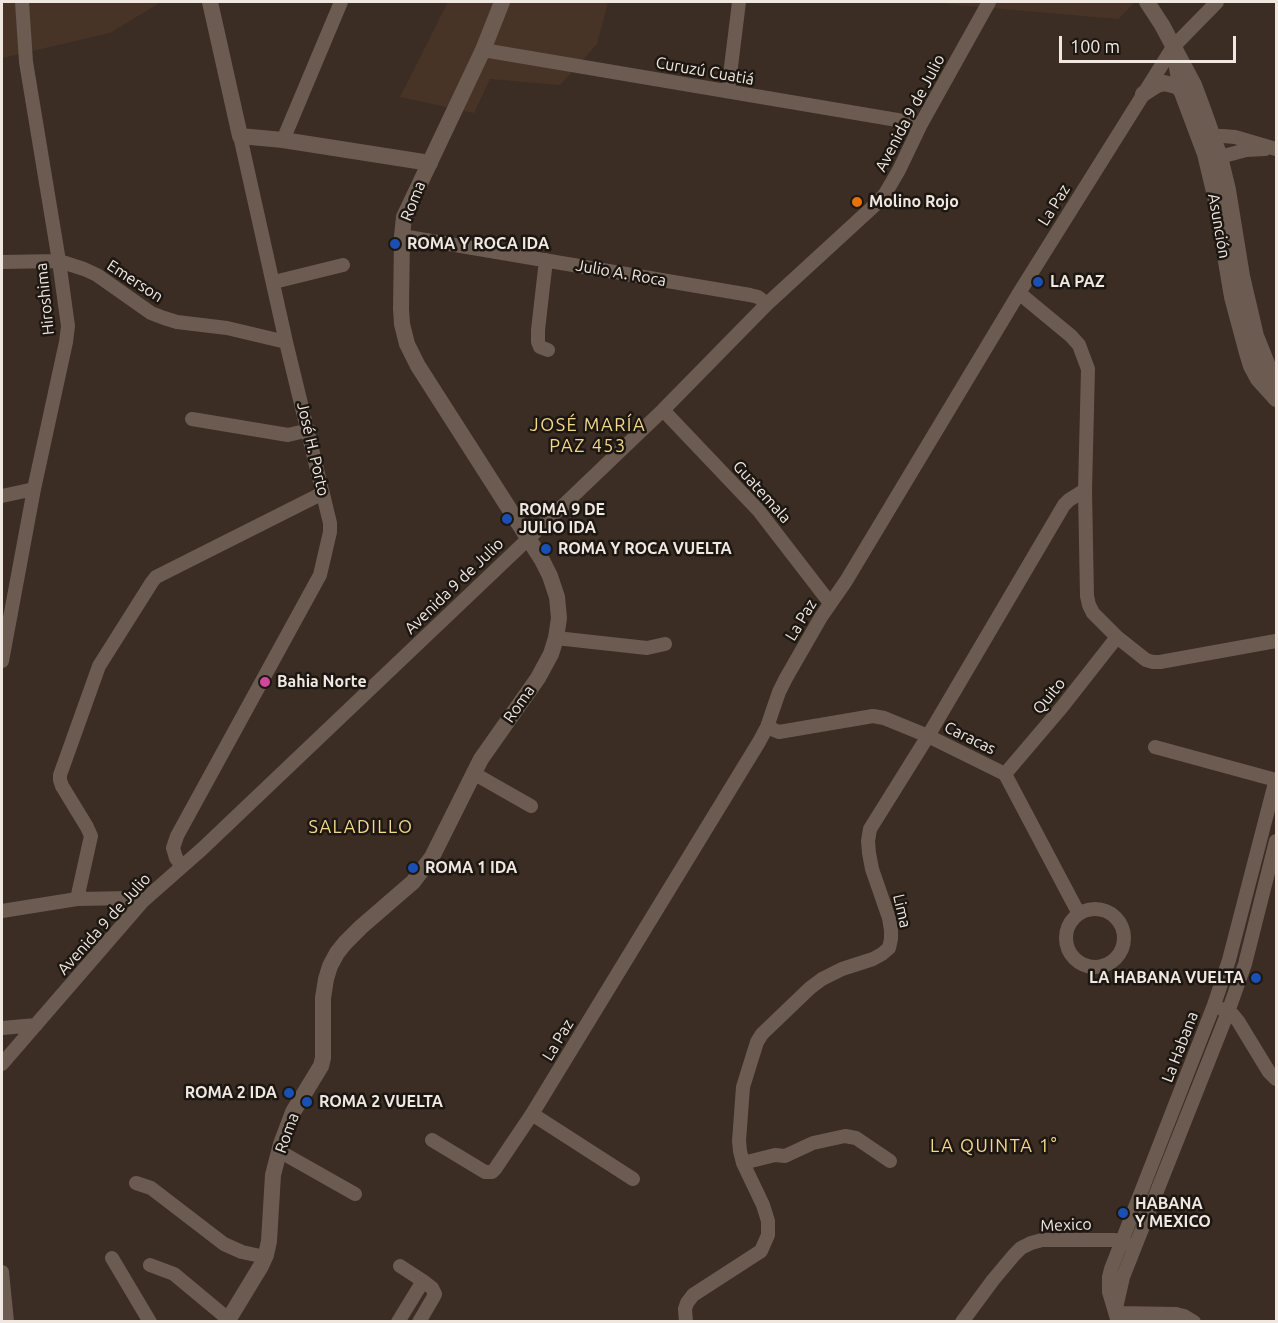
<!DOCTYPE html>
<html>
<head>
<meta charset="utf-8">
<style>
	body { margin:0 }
	#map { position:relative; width:1278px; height:1323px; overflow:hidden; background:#3b2d23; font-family:Ubuntu,sans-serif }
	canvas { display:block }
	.frame { position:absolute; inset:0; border:3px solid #f1e7e1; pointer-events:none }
	.scale { position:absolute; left:1059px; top:36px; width:177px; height:27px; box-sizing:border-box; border:3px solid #f1e7e1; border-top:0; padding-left:8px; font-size:18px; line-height:21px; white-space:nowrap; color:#f1e7e1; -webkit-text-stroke:4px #1d1712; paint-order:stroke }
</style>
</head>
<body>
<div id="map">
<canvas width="1278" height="1323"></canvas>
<div class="frame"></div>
<div class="scale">100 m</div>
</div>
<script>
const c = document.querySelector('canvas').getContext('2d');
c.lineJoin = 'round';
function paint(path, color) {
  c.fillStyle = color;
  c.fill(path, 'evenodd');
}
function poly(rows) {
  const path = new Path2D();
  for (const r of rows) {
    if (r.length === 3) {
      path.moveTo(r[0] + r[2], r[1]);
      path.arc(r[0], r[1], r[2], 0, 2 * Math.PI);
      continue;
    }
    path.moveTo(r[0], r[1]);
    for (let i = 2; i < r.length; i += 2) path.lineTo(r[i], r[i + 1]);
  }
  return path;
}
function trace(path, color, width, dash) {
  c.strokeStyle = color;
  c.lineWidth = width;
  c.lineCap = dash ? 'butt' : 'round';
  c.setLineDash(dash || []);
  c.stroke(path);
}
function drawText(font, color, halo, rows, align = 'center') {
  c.font = font + ' Ubuntu,sans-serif';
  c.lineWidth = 5;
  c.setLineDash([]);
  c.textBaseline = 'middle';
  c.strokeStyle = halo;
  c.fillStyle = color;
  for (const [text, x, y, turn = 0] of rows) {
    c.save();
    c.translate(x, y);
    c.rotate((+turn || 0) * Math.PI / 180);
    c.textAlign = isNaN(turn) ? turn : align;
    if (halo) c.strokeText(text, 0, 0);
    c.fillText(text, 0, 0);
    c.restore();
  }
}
const built = poly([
	[2,2,161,2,110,33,2,58],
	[448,2,608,2,597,44,560,85,490,79,474,113,400,97],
	[932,2,1135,2,1118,19,957,5]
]);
const minor = poly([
	[483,50,921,124],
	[728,91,739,2],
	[283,140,341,2],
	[1203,140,1212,136,1223,136,1235,137,1276,149],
	[1210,155,1220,157,1246,150,1265,149],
	[402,236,750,295,758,297,767,304],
	[546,260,538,330,538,342,540,347,548,350],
	[2,262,59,261,84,269,97,275,151,313,164,318,177,322,227,328,286,342],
	[274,282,343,265],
	[1019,293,1071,336,1079,345,1088,369,1085,490,1087,596,1089,605,1093,613,1117,637,1146,660,1153,662,1160,662,1276,641],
	[663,410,759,511,830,603],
	[192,419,288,435,309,430],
	[2,496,34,489],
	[556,638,647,648,665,644],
	[2,661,34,489,66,342,68,326,59,261,26,62,22,2],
	[767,727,779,732,873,716,884,718,928,736,1005,774,1079,914],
	[1155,747,1276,780],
	[473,773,531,806],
	[1005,774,1062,707,1117,637],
	[182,866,176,858,173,848,177,836,320,575,330,532,330,523,286,342,240,136],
	[77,899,91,836,87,827,62,786,60,780,60,775,99,666,152,582,156,577,323,493],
	[1095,938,29],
	[2,911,77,899,131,898,143,901],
	[1222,1009,1233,1015,1238,1021,1269,1072,1276,1079],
	[2,1028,36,1025],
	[2,1064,143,901,202,849,528,539,663,410,767,304,876,204,885,194,899,170,921,124,989,2],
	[432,1140,485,1172,492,1172,495,1169,532,1114],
	[279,1151,355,1194],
	[743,1163,775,1155,785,1156,813,1143,845,1136,856,1138,890,1161],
	[633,1179,532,1114,759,742,767,727,779,692,786,678,821,617,846,581,1019,293,1173,47,1217,2],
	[136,1183,151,1188,224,1244,242,1252,265,1257],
	[112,1258,150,1322],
	[150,1265,174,1274,228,1319],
	[400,1266,423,1281,432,1288,435,1294,433,1298,419,1322],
	[2,1272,7,1322],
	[1116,1308,1123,1277,1228,1012,1245,964,1276,841],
	[1116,1313,1176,1314,1184,1316,1194,1322],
	[398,1322,423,1281],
	[686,1322,685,1309,687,1303,693,1295,761,1251,768,1235,768,1221,763,1205,743,1163,740,1151,739,1141,743,1087,757,1042,762,1034,810,988,822,979,842,969,873,959,882,954,889,948,891,939,891,930,889,918,872,869,869,853,868,841,870,829,928,736,1064,505,1069,500,1085,490],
	[962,1322,993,1280,1014,1255,1021,1248,1031,1243,1042,1240,1115,1240,1129,1245],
	[1118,1322,1109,1292,1109,1277,1111,1269,1214,1005,1229,960,1276,779]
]);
const tertiary = poly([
	[210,2,240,136,283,140,430,163]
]);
const secondary = poly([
	[1147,2,1162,25,1194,85,1203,109,1220,157,1228,190,1242,276,1256,336,1268,366,1276,378],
	[1176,62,1181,90,1205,154,1215,196,1232,297,1247,353,1251,366,1258,379,1276,399],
	[1143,94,1157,85,1164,83,1176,86,1181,90],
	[227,1322,261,1266,266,1255,269,1241,273,1175,281,1144,293,1112,321,1066,323,1058,323,998,326,979,330,966,337,953,345,943,361,927,413,882,432,857,481,759,538,678,551,654,556,638,559,618,557,597,550,576,542,560,418,366,407,344,402,324,401,309,402,236,404,217,483,50,502,2]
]);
const markers = [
	[857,202,6,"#e8710a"],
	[395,244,6,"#1a4fb4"],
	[1038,282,6,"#1a4fb4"],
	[507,519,6,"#1a4fb4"],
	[546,549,6,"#1a4fb4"],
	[265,682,6,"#d1479c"],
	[413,868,6,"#1a4fb4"],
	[1256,978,6,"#1a4fb4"],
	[289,1093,6,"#1a4fb4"],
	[307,1102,6,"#1a4fb4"],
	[1123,1213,6,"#1a4fb4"]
];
const streetNames = [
	["Curuzú Cuatiá",705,71,10],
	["Avenida 9 de Julio",910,113,-62],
	["Roma",413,201,-68],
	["La Paz",1054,205,-58],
	["Asunción",1219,226,80],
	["Julio A. Roca",621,273,10],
	["Emerson",135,281,33],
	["Hiroshima",45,299,-96],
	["José H. Porto",313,449,77],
	["Guatemala",762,492,48],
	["Avenida 9 de Julio",454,586,-44],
	["La Paz",801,620,-59],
	["Quito",1049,696,-51],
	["Roma",519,704,-55],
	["Caracas",970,738,26],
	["Lima",902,911,77],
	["Avenida 9 de Julio",104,924,-48],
	["La Paz",558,1040,-59],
	["La Habana",1180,1047,-69],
	["Roma",287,1133,-70],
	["Mexico",1066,1225,-2]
];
const poiNames = [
	["Molino Rojo",869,202],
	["ROMA Y ROCA IDA",407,244],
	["LA PAZ",1050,282],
	["ROMA 9 DE",519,510],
	["JULIO IDA",519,528],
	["ROMA Y ROCA VUELTA",558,549],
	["Bahia Norte",277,682],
	["ROMA 1 IDA",425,868],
	["LA HABANA VUELTA",1244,978,"right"],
	["ROMA 2 IDA",277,1093,"right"],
	["ROMA 2 VUELTA",319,1102],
	["HABANA",1135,1204],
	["Y MEXICO",1135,1222]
];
const neighbourhoodNames = [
	["JOSÉ MARÍA",588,425],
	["PAZ 453",588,446],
	["SALADILLO",361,827],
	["LA QUINTA 1°",994,1146]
];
paint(built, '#483426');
trace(minor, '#6c5b51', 14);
trace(tertiary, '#6c5b51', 16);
trace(secondary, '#6c5b51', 16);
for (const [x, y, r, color] of markers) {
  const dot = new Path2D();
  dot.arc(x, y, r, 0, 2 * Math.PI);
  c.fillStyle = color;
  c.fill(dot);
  trace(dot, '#1d1712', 2);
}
drawText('16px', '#f1e7e1', '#1d1712', streetNames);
drawText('bold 16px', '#f1e7e1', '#1d1712', poiNames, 'left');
c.letterSpacing = '1.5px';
drawText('18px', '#f6d88c', '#1d1712', neighbourhoodNames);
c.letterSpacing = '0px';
</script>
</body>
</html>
